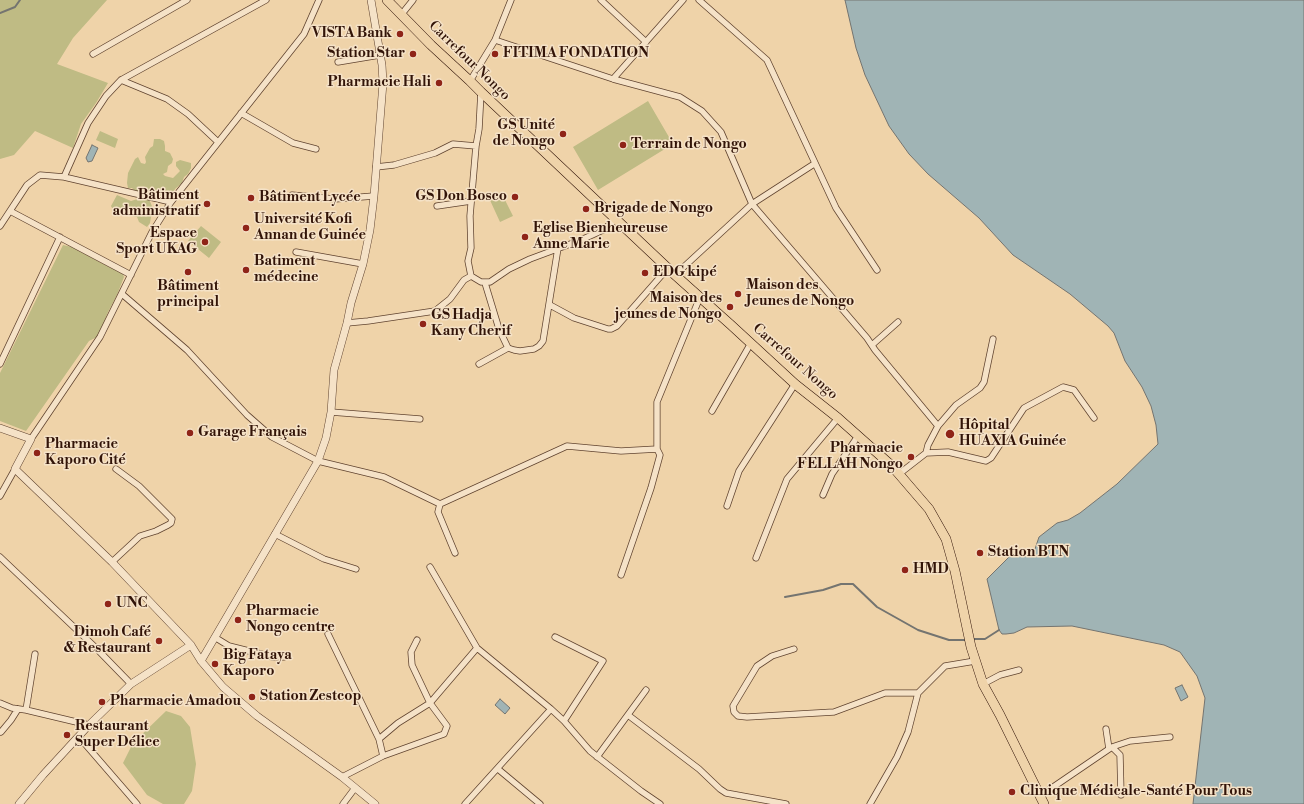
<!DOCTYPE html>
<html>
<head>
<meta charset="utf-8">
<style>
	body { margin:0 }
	canvas { display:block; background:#efd3a9 }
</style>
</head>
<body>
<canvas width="1304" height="804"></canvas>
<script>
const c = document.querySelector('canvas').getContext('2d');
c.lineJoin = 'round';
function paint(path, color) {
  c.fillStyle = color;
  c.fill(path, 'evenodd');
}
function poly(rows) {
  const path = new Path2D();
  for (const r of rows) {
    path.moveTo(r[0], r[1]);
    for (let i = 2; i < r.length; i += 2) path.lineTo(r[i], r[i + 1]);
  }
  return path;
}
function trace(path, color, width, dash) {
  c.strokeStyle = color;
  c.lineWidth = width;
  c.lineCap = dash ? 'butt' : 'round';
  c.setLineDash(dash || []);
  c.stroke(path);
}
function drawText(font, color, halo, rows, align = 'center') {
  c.font = font + ' "Libre Bodoni",serif';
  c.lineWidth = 3;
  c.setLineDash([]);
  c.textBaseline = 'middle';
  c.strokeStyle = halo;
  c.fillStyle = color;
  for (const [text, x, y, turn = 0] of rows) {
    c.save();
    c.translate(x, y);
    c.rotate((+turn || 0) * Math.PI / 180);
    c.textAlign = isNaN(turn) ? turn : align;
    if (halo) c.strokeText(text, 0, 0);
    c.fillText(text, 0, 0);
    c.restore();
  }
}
const green = poly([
	[0,0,107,0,73,38,57,64,108,83,96,103,81,124,73,148,35,131,14,155,0,159],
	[648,101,673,144,598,190,573,147],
	[100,131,118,139,115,148,96,140],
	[154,139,160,139,164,141,165,146,165,151,170,153,173,159,172,163,168,166,167,172,163,174,165,176,173,178,180,171,176,166,176,162,180,160,191,163,191,168,188,174,184,177,182,183,175,189,173,193,161,198,150,194,150,192,148,190,146,193,142,194,136,192,132,188,128,188,127,183,128,173,135,159,138,157,141,163,145,164,146,162,145,157,150,148,153,146],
	[501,192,513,216,500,222,489,198],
	[117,195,131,201,144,197,149,199,154,211,151,217,150,223,147,227,139,222,137,217,121,214,118,209,115,207,114,208,112,208,111,206],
	[201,226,221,242,209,258,188,241],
	[63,245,72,247,111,268,116,265,121,268,124,277,117,295,108,312,99,336,89,341,26,431,0,421,0,373],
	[166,711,181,716,190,727,196,764,192,791,184,804,163,804,147,795,123,763,133,743]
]);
const water = poly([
	[845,0,1304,0,1304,804,1193,804,1205,698,1197,676,1180,652,1164,645,1072,626,1027,627,1014,633,1006,634,1002,634,999,630,987,579,1010,556,1015,554,1025,556,1035,549,1039,537,1057,523,1068,520,1080,513,1117,484,1158,444,1156,425,1151,406,1142,387,1125,361,1114,333,1108,326,1070,294,1013,255,979,218,928,174,909,154,889,126,865,75,856,48,845,0],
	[92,145,98,148,92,161,88,162,86,158,92,145],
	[1182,685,1188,697,1181,701,1175,688,1182,685],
	[500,699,510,708,505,714,495,705,500,699]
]);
const stream = poly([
	[0,13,15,7,20,0],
	[785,597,823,590,841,584,853,584,877,607,918,630,949,640,966,640],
	[972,639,985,639,999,630]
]);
const minor = poly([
	[601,0,646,42],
	[699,0,767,60,836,208,877,270],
	[401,15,413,0],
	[495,40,613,79,680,97,702,111,721,132,752,204,867,338,875,350,938,426],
	[93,54,187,0],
	[338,62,380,55],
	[613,79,683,0],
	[121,80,167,99,188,114,218,142],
	[470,81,495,40,511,0],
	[481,92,479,129,476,146,470,216,471,248,468,261,471,276,481,282,490,282,509,269,530,259,581,240,603,230,616,219],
	[241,113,293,143,316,149],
	[376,167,394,165,435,153,453,144,476,146],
	[64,177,88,123,106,96,121,80,266,0],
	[292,195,335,199,374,196],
	[437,206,471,201],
	[10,211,131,275],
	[0,226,27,185,40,175,64,177,171,202],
	[296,252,363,264],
	[675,275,752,204,814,164],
	[485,283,499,329,508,348,514,350,520,351,534,349,539,346,543,341,558,248],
	[122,294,187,350,247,415,272,437,318,461,384,477,440,504,567,446,621,451,657,449],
	[550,305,574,318,608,329,611,329,617,326,668,268],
	[347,323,368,321,435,311,450,299,464,280,471,276],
	[872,345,898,322],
	[0,364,60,237],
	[479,364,508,348],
	[712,411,751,343],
	[331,412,420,419],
	[31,439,100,337,152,232,171,202,304,34,319,0],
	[926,453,928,445,938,426,956,405,980,388,984,382,993,339],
	[899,474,926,453,948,452,986,461,991,458,1024,408,1063,387,1074,390,1094,418],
	[823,495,832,474,858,436],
	[0,496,15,469],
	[440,504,438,512,455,553],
	[727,506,739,471,795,384],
	[275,534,324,559,356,569],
	[0,557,96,648,131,684],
	[756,558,787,479,838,418],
	[112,562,140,536,156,531,168,525,171,523,172,519,139,486,116,469],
	[430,567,477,648,551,709,564,721,590,751,641,791,660,804],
	[621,575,651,488,660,455,657,449,657,402,700,297],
	[328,634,379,739],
	[555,637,603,661,564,721],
	[216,638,229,646,273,657,284,657],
	[794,649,772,656,757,666,733,706,734,712,738,716,747,717,834,712,885,693,918,693,945,666,975,661],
	[983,684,1000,675,1019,670],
	[0,703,12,708,26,710,89,725],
	[26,710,35,654],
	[628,715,699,769,720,789,726,793,786,804],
	[1106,729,1109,749],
	[1,732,11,720,18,709],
	[79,737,137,804],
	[1112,747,1130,741,1170,737],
	[383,756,379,739,398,723,430,703,477,648],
	[597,757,646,690],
	[498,769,540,804],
	[342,777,383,756,444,734,447,726,430,703,412,665,411,652,417,640],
	[1040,796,1112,747,1120,755,1121,795],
	[343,804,355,788],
	[465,804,551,709],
	[870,804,897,757,908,732,918,693]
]);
const tertiary = poly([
	[0,428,31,439,15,469,112,562,191,645,201,661,223,687,257,716,342,777,375,804],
	[201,661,318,461,326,438,331,412,334,370,347,323,351,303,363,264,370,230,374,196,383,83,382,65,371,0],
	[19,804,43,775,89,725,131,684,191,645]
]);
const primary = poly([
	[387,0,431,45,470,81,481,92,675,275,731,325,795,384,838,418,892,466,929,509,946,539,955,571,971,647,983,684,1000,715,1044,804]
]);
const markers = [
	[400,34,4,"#8f2418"],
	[413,54,4,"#8f2418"],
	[495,54,4,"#8f2418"],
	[439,83,4,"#8f2418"],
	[563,134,4,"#8f2418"],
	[623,145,4,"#8f2418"],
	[515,197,4,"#8f2418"],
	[251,198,4,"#8f2418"],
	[207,204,4,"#8f2418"],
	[586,209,4,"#8f2418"],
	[246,228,4,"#8f2418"],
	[525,237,4,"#8f2418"],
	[205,242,4,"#8f2418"],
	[246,270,4,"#8f2418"],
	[188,272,4,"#8f2418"],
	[645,273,4,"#8f2418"],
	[738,294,4,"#8f2418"],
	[730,307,4,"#8f2418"],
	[423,324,4,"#8f2418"],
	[190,433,4,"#8f2418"],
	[950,434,5,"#8f2418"],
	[37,453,4,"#8f2418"],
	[911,457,4,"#8f2418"],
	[980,553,4,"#8f2418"],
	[905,570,4,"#8f2418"],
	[108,604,4,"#8f2418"],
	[238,620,4,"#8f2418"],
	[159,641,4,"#8f2418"],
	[215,664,4,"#8f2418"],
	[252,697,4,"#8f2418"],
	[102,702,4,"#8f2418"],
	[67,735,4,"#8f2418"],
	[1012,792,4,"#8f2418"]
];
const poiNames = [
	["VISTA Bank",392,34,"right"],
	["Station Star",405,54,"right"],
	["FITIMA FONDATION",503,54],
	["Pharmacie Hali",431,83,"right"],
	["GS Unité",555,126,"right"],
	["de Nongo",555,142,"right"],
	["Terrain de Nongo",631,145],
	["Bâtiment",199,196,"right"],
	["administratif",199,212,"right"],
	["GS Don Bosco",507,197,"right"],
	["Bâtiment Lycée",259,198],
	["Brigade de Nongo",594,209],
	["Université Kofi",254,220],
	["Annan de Guinée",254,236],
	["Eglise Bienheureuse",533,229],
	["Anne Marie",533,245],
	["Espace",197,234,"right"],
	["Sport UKAG",197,250,"right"],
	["Batiment",254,262],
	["médecine",254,278],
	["EDG kipé",653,273],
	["Maison des",746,286],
	["Jeunes de Nongo",746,302],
	["Bâtiment",188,287,"center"],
	["principal",188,303,"center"],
	["Maison des",722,299,"right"],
	["jeunes de Nongo",722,315,"right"],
	["GS Hadja",431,316],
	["Kany Cherif",431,332],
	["Hôpital",959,426],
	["HUAXIA Guinée",959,442],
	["Garage Français",198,433],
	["Pharmacie",45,445],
	["Kaporo Cité",45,461],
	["Pharmacie",903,449,"right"],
	["FELLAH Nongo",903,465,"right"],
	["Station BTN",988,553],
	["HMD",913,570],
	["UNC",116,604],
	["Pharmacie",246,612],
	["Nongo centre",246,628],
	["Dimoh Café",151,633,"right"],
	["& Restaurant",151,649,"right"],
	["Big Fataya",223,656],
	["Kaporo",223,672],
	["Station Zestcop",260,697],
	["Pharmacie Amadou",110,702],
	["Restaurant",75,727],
	["Super Délice",75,743],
	["Clinique Médicale-Santé Pour Tous",1020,792]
];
const streetNames = [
	["Carrefour Nongo",469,61,44],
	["Carrefour Nongo",795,362,41]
];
paint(green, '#bfbb84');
paint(water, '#a0b4b5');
trace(water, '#747470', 1);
trace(stream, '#747470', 2);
trace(minor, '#614430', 7);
trace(tertiary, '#614430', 8);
trace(primary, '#321408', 10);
trace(minor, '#f5e2c7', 5.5);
trace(tertiary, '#f5e2c7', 7);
trace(primary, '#efd3a9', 9);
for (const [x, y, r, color] of markers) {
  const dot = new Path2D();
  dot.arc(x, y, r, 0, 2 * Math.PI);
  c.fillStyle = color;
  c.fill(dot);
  trace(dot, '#f5e2c7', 1.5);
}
drawText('bold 14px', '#321408', '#f5e2c7', poiNames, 'left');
drawText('14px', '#321408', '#f5e2c7', streetNames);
</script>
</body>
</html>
